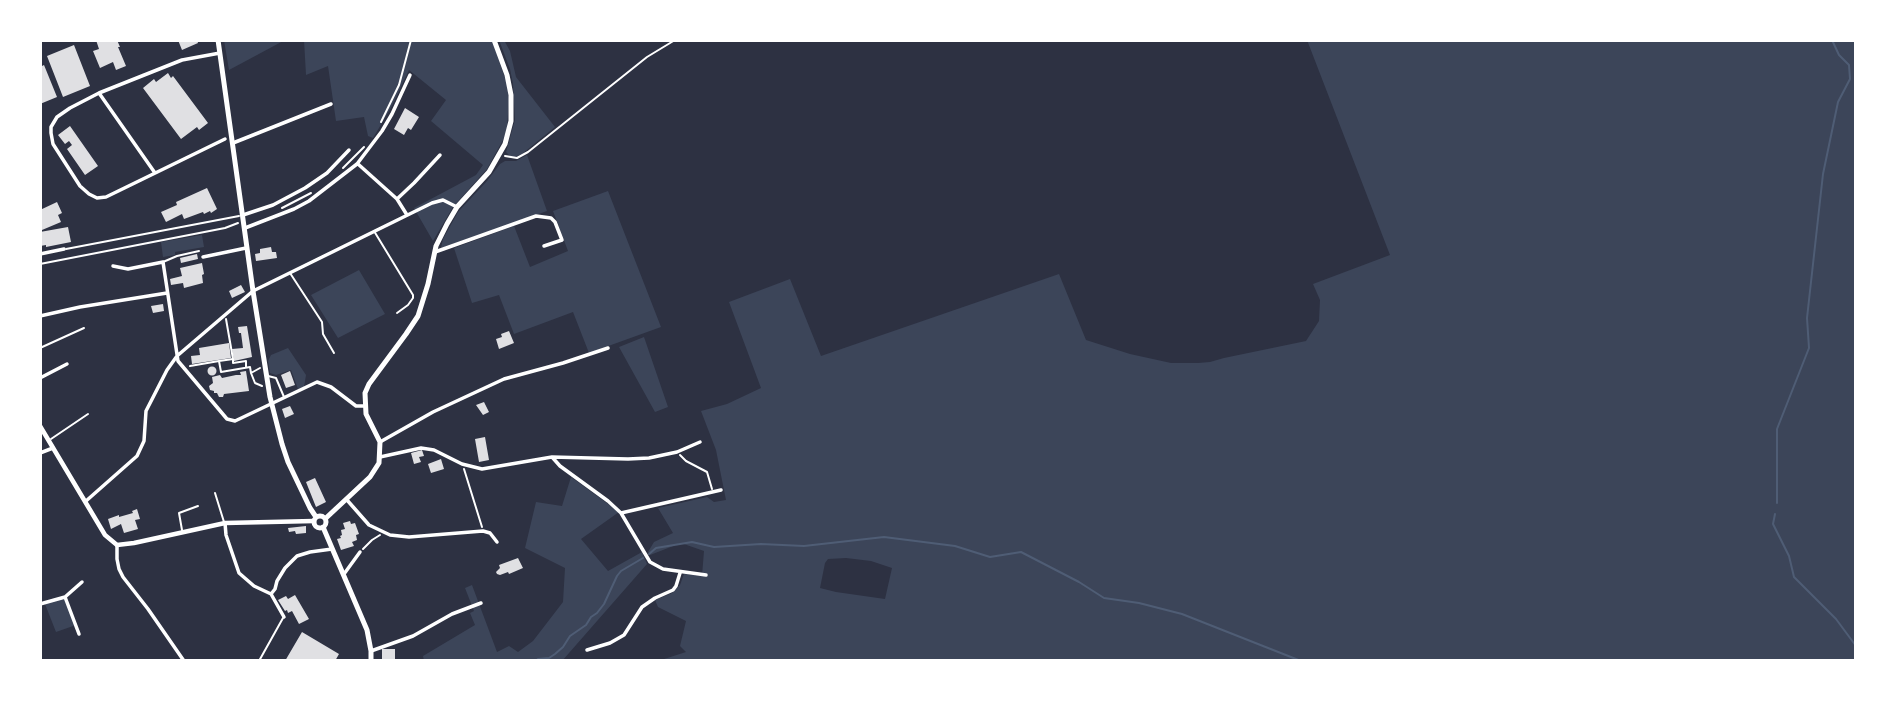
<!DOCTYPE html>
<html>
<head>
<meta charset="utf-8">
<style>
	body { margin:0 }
	#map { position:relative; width:1896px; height:701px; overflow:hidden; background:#2d3142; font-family:Poppins,sans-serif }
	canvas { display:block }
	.frame { position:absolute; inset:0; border:42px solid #fff; pointer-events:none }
</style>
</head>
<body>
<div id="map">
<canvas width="1896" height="701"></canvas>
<div class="frame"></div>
</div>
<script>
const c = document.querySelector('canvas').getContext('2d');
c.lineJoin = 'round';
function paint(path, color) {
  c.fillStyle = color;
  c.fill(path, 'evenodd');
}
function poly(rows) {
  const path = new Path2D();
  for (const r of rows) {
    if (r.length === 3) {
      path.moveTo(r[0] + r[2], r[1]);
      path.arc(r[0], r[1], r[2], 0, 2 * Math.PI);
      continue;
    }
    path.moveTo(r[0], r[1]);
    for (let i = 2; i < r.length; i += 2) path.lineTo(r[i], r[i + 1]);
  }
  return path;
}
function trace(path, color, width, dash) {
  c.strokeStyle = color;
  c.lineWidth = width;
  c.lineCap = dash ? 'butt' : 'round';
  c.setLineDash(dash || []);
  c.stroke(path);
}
const green = poly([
	[224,40,285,40,229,70],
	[304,40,492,40,507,84,509,100,507,128,503,140,487,169,453,207,433,241,414,208,476,175,483,165,431,121,446,100,409,70,392,106,373,138,368,136,364,117,336,121,328,66,306,75],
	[499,40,504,40,510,51,516,77,555,127,522,154,512,158,506,152,515,120,513,84,510,69],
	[1307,40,1856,40,1856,661,661,660,686,652,680,646,686,621,658,607,655,600,672,593,680,585,684,574,702,576,704,551,681,543,650,555,648,552,654,542,673,533,658,508,707,497,714,502,726,500,716,450,701,411,727,404,761,388,729,302,790,279,821,356,1059,274,1086,340,1130,354,1171,363,1198,363,1210,362,1224,358,1306,341,1319,321,1320,300,1313,284,1390,255],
	[846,558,871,561,892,568,885,599,836,592,820,588,825,563,828,559],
	[527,155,547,211,441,248,443,239,458,212,487,181,500,164,505,161,516,161],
	[608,191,661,327,589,353,573,312,514,334,499,295,472,303,454,248,514,226,530,267,568,251,553,211],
	[202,235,204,247,175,252,175,255,163,257,161,242],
	[359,270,385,314,338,338,311,295],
	[644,337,668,407,655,412,619,347],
	[288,348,306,375,304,387,298,389,291,370,276,375,270,373,268,361,271,355],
	[571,477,619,512,581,539,608,571,642,552,647,564,562,661,424,661,423,656,475,625,470,613,474,611,465,588,472,585,497,652,509,646,518,652,533,641,563,602,565,568,525,548,536,502,562,506],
	[65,597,76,625,56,632,45,604]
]);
const stream = poly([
	[1777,503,1777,429,1809,348,1807,318,1823,174,1838,102,1850,79,1849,65,1839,55,1832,40],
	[1775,514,1773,524,1789,556,1794,577,1836,619,1856,646],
	[649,554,656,548,692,542,714,547,761,544,804,546,884,537,955,546,990,557,1021,552,1079,582,1104,598,1139,603,1182,614,1301,661],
	[536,661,538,659,549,658,555,654,563,647,570,636,586,625,591,617,597,613,604,604,617,576,621,571,643,558]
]);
const building = poly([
	[96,40,117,40,120,47,118,47,126,66,116,70,113,62,100,68,93,51,99,49],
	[178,40,197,40,198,43,182,50],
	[74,45,90,86,63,97,47,56],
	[44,65,57,97,40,104,40,67],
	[168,73,171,78,173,76,208,123,199,130,197,127,181,139,143,88,154,79,156,82],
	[405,108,419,117,411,130,408,128,404,135,394,129],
	[70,126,98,166,85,175,67,149,72,145,69,141,65,144,58,135],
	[207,188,217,209,211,213,210,211,204,214,203,212,184,219,182,214,166,222,161,212,177,205,176,202],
	[57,202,62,213,58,215,61,222,42,230,40,210],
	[68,227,71,242,46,247,46,245,40,246,40,232],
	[271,247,272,252,276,252,277,258,256,261,255,254,260,253,260,249],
	[197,254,198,259,181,263,180,258],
	[202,263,204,274,202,275,203,283,184,288,183,283,171,285,170,279,182,276,180,268],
	[241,285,245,292,232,298,229,291],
	[163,304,164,311,153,313,151,306],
	[247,326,252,357,234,361,232,349,243,348,241,333,239,333,238,327],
	[509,331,514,343,499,349,496,339,502,337,501,334],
	[229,343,231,358,192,364,191,356,200,355,199,348],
	[212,371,4.5],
	[246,371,249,391,224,394,223,397,219,397,217,393,214,393,214,391,210,390,209,386,213,383,212,377,220,375,222,378,236,375,241,375,240,372],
	[290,371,295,385,286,388,281,375],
	[484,402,489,412,483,415,476,405],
	[290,406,294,414,285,418,282,409],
	[485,437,489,460,479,462,475,439],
	[422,450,424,456,419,457,421,462,414,464,411,453],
	[441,459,444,469,431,473,428,464],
	[315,478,326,502,316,507,306,482],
	[137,509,140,519,135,520,138,529,124,533,121,524,111,529,108,519,119,515,119,517,133,513,132,511],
	[350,521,351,524,355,523,359,534,356,535,357,540,352,542,354,546,341,550,337,539,341,538,340,536,342,535,341,530,345,529,343,523],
	[306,526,306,533,296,534,295,531,289,532,288,528],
	[518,558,523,568,509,574,508,572,500,575,497,574,496,572,500,568,499,565],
	[295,595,309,619,299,624,292,611,288,613,287,610,285,611,278,600,286,596,288,599],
	[302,632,339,654,335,661,285,661],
	[382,649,395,649,395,659,382,659]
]);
const path = poly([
	[381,122,399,85,411,40],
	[505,156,517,158,528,152,647,57,675,40],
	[343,168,364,147],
	[282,208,311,193],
	[40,264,225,228,238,223],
	[226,319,233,359],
	[219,361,233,359,233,363,246,361,246,367],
	[190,366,219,361,221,372,250,367,251,373],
	[260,368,251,373,255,383,262,386],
	[680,455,686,461,707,472,712,489],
	[464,469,482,527],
	[363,549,372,540,380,535]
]);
const service = poly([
	[374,231,413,295,413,298,408,305,397,313],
	[66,249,239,216],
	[163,262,177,256,199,251],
	[290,273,322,322,323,334,334,353],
	[40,348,84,328],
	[268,376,276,378,284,397],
	[51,439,88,414],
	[215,493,224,522],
	[182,530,179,513,198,506],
	[259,661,283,618]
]);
const minor = poly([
	[220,53,182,60,99,93,70,108,57,117,51,127,51,133,53,144,80,186,89,194,97,198,106,197,225,139],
	[99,93,155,173],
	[233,143,331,104],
	[358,164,397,199,407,215],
	[397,199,414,183,440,155],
	[243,215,273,205,305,188,327,173,349,150],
	[245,228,294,209,309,201,357,164,382,131,392,114,410,75],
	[435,252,536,216,551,218,555,222,562,240,544,246],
	[40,254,64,249],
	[203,257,246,248],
	[113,266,128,269,163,262,178,361,227,419,235,421,317,382,331,387,356,406,365,406],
	[40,316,80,307,167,293],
	[40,378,67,364],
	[380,442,433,412,504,379,563,363,608,348],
	[40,453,53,448],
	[380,457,421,448,434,450,462,464,482,469,552,457,628,459,649,458,677,452,700,442],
	[552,457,560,466,608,501,621,513,650,562,663,569,706,575],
	[347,500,369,525,390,535,409,537,483,531,490,533,497,542],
	[86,501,137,456,144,441,146,411,167,370,177,356,253,291,432,203,443,200,457,207],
	[621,513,721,490],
	[225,523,226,535,239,573,254,586,271,594,275,589,277,581,285,568,297,556,310,552,332,549],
	[117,545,117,559,119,569,123,577,148,609,184,661],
	[344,574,360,552],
	[271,594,284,617],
	[65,597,79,634],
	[40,604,65,597,82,582],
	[587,650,610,643,624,635,642,607,655,598,673,590,676,586,680,573],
	[371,651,413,636,452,614,481,603]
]);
const tertiary = poly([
	[40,426,105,535,117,545,134,543,225,523,314,521]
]);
const secondary = poly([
	[218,40,253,291,270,397,282,444,288,462,310,508,316,517],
	[320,522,6],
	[326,518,370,477,379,463,380,442,366,414,365,393,369,384,406,334,418,316,428,284,436,246,447,224,457,207,489,172,505,144,511,121,511,95,507,75,494,40],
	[323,527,367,630,371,651,371,661]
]);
paint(green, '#3c4559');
trace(stream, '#4f5d75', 2);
paint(building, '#e0e0e3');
trace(path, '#fff', 2);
trace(service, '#fff', 2);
trace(minor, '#fff', 3.5);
trace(tertiary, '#fff', 4.5);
trace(secondary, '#fff', 5);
</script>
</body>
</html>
